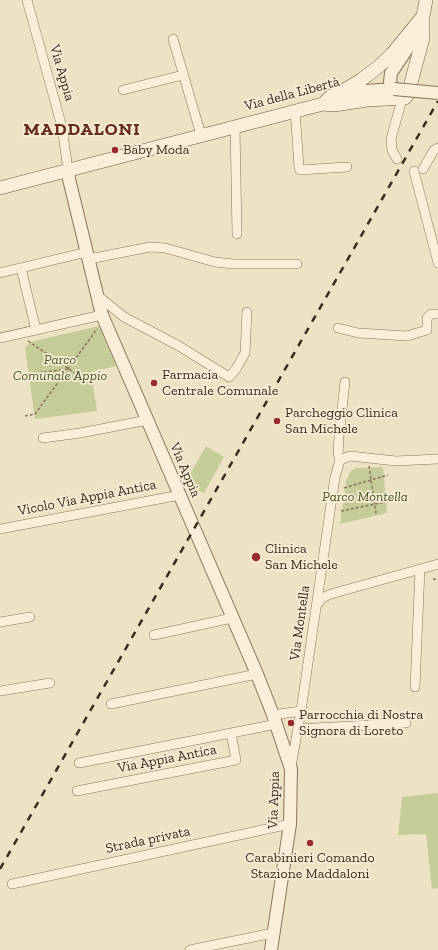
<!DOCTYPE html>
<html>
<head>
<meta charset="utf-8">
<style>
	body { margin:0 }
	canvas { display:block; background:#eee2c5 }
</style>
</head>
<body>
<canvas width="438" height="950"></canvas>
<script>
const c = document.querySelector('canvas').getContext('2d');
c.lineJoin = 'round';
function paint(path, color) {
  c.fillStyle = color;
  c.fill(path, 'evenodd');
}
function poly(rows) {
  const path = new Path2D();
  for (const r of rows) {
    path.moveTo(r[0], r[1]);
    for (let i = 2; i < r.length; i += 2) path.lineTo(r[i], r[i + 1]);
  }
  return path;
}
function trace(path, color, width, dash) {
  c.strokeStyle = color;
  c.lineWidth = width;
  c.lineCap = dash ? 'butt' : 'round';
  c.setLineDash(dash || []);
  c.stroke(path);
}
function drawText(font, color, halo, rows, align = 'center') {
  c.font = font + ' "Zilla Slab",serif';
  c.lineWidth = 3.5;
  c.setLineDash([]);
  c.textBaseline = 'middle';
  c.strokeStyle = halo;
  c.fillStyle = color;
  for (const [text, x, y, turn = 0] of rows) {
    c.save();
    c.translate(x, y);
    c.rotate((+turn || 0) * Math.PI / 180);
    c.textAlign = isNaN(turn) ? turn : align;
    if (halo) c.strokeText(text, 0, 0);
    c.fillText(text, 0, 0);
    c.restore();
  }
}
const green = poly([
	[99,326,116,366,91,372,97,411,35,419,25,348,30,342],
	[206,446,224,457,204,493,185,483],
	[383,467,387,513,340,524,346,481,351,471,356,468],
	[438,793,438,888,432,889,426,834,398,835,402,797]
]);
const path = poly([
	[28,341,84,379],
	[19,375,69,369],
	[25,416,35,414,97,329],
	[369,466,376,514],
	[344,488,388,475],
	[341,511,390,501],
	[433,579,438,580]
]);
const minor = poly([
	[27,0,62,127,68,170],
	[173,39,201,135],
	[123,90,183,75],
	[295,110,299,167,300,170,347,167],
	[235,126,237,234],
	[397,159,392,150,391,139,402,99],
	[423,169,434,150,438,148],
	[414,171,438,263],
	[89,259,150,247,165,248,215,262,233,264,297,264],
	[21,268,36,330],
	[0,273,87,252],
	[98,296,124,317,179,346,229,377,236,369,245,353,247,312],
	[338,328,358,333,407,336,427,330,427,318,431,314,438,314],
	[0,338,102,315],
	[43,438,80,433,148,420],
	[340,460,338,454,339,437,345,382],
	[0,529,180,495],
	[316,606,322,598,331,594,438,564],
	[0,622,30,617],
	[154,635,232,618],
	[415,687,420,569],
	[0,691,50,683],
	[111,704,257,674],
	[273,715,301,711],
	[298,729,406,723],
	[79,763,277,724],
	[291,767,301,711,335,477,340,460,350,456,396,461,438,459],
	[77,791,236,760,231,733],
	[12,884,290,824],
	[190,950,273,933]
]);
const tertiary = poly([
	[333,100,365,91,394,89,390,82,391,73,417,34,422,19],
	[68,170,69,179,102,315,257,674,273,715,291,769,290,824,271,950]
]);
const secondary = poly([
	[323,104,331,96,341,92,361,80,377,68,392,54,423,16],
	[0,188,323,104,334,105,367,100,405,98,408,94,423,38,423,16,426,0]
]);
const rail = poly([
	[0,869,438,101]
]);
const tertiaryBridge = poly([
	[394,89,438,93]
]);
const markers = [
	[115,150,4,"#982b2c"],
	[154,383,4,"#982b2c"],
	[277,421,4,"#982b2c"],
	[256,557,5,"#982b2c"],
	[291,723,4,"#982b2c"],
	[310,843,4,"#982b2c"]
];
const streetNames = [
	["Via Appia",62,73,74],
	["Via della Libertà",292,94,-15],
	["Via Appia",185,470,67],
	["Vicolo Via Appia Antica",87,498,-11],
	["Via Montella",300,623,-82],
	["Via Appia Antica",167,759,-11],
	["Via Appia",274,800,-88],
	["Strada privata",148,840,-12]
];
const poiNames = [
	["Baby Moda",123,150],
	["Farmacia",162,375],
	["Centrale Comunale",162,391],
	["Parcheggio Clinica",285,413],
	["San Michele",285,429],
	["Clinica",265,549],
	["San Michele",265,565],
	["Parrocchia di Nostra",299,715],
	["Signora di Loreto",299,731],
	["Carabinieri Comando",310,858,"center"],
	["Stazione Maddaloni",310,874,"center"]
];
const parkNames = [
	["Parco",60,360],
	["Comunale Appio",60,376],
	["Parco Montella",365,497]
];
const districtNames = [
	["MADDALONI",82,130]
];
paint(green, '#c6cc99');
trace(minor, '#89735b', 10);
trace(tertiary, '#89735b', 14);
trace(secondary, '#6b553e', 14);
trace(path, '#89735b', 1.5, [3, 2]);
trace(minor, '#f9efd8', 9);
trace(tertiary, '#f9efd8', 12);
trace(secondary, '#f9efd8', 13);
trace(rail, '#392c1f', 2.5, [7, 7]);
trace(tertiaryBridge, '#89735b', 14, []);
trace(tertiaryBridge, '#f9efd8', 12);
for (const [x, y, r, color] of markers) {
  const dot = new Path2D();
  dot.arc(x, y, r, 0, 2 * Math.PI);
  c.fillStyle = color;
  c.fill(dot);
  trace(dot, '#f6ecd5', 1.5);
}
drawText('14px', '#392c1f', '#f6ecd5', streetNames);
drawText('14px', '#392c1f', '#f6ecd5', poiNames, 'left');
drawText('italic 14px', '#4a5626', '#f6ecd5', parkNames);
c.letterSpacing = '1px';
drawText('bold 18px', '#662d1e', '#f6ecd5', districtNames);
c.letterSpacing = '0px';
</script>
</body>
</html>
